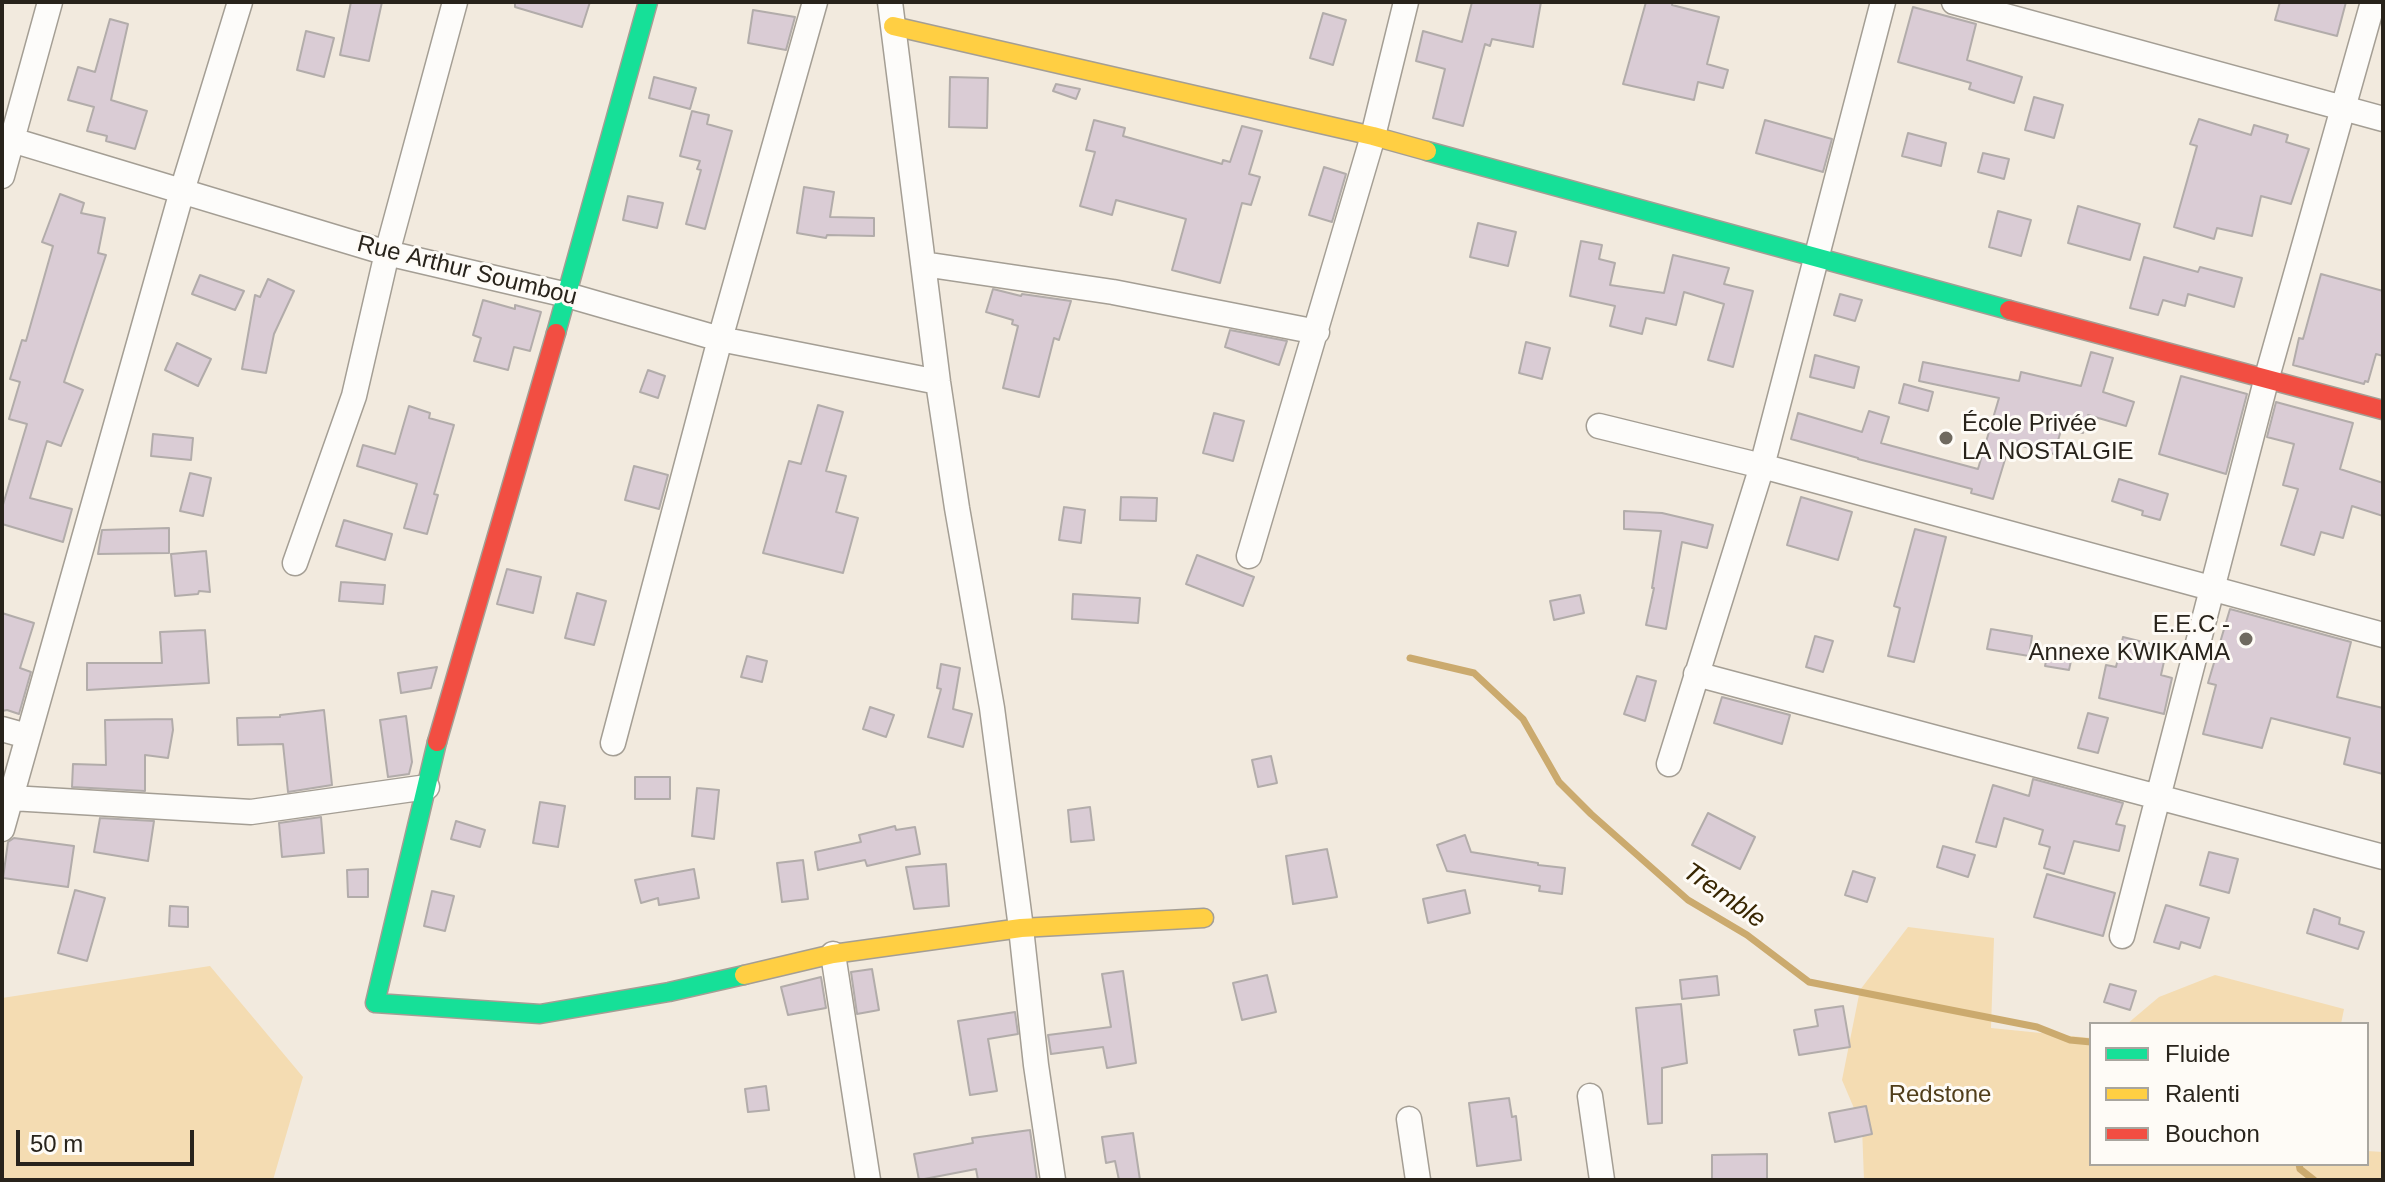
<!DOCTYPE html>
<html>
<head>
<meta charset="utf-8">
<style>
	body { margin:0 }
	#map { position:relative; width:2385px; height:1182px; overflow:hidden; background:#f2eade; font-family:Helvetica,sans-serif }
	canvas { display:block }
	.frame { position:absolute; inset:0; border:4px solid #28231b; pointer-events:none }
	.legend { position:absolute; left:2089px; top:1022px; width:280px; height:144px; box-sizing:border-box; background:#fefbf6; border:2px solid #a8a59e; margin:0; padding:10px 14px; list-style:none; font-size:24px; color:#28231b }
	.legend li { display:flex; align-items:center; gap:16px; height:40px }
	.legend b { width:40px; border:2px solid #a8a59e }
	.scale { position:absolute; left:16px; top:1130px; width:178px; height:36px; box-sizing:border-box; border:4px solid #28231b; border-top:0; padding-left:10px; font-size:24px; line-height:28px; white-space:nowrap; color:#28231b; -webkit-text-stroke:6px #fefbf6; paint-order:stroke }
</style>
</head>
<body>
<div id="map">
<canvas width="2385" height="1182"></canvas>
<div class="frame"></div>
<ul class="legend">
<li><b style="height:10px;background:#16e098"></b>Fluide</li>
<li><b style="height:10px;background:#ffcf43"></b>Ralenti</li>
<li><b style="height:10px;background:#f24e42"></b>Bouchon</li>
</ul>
<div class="scale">50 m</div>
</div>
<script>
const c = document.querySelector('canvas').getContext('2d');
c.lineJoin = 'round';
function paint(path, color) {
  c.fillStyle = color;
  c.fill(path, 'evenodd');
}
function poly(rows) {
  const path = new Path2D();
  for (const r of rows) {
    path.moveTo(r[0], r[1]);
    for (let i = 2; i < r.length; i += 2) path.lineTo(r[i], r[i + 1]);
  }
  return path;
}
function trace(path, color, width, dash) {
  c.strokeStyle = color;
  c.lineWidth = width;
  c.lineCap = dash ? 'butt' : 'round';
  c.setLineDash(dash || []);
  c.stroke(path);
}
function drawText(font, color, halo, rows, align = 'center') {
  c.font = font + ' Helvetica,sans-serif';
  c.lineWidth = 6;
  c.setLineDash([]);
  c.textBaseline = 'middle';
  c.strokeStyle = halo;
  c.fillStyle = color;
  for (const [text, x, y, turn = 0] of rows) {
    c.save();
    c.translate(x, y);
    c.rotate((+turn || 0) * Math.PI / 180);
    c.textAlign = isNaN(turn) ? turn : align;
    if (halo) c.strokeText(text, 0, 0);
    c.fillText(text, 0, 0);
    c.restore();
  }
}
const green = poly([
	[1908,927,1994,938,1991,1028,2091,1038,2091,1164,2367,1164,2367,1151,2383,1152,2383,1180,1864,1180,1862,1127,1842,1080,1860,990],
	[210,966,303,1077,273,1180,2,1180,2,998],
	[2215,975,2344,1009,2341,1024,2127,1024,2159,997]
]);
const stream = poly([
	[1410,658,1474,673,1523,719,1559,782,1591,814,1688,900,1747,935,1809,982,2037,1027,2070,1040,2091,1042],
	[2299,1164,2300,1169,2314,1180]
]);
const building = poly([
	[351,2,382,2,369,61,340,55,351,2],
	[515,2,590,2,582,27,515,7,515,2],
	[1472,2,1541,2,1533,47,1492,39,1490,46,1485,44,1463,126,1433,118,1445,69,1416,61,1423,31,1462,42,1472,2],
	[1646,2,1673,2,1672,5,1719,17,1707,64,1728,70,1723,88,1698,82,1694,100,1623,84,1646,2],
	[2280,2,2346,2,2337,36,2275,20,2280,2],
	[1913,7,1976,24,1967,60,2022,77,2014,103,1969,89,1971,83,1898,62,1913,7],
	[753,10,795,17,786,50,748,43,753,10],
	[1323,13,1346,20,1333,65,1310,58,1323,13],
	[110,19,128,24,111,100,147,111,135,149,106,141,107,136,87,131,94,107,68,100,78,67,95,72,110,19],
	[306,31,334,38,324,77,297,70,306,31],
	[654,77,696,88,690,109,649,98,654,77],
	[950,77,988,78,987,128,949,127,950,77],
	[1056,84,1080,89,1076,99,1053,91,1056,84],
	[2034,97,2063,105,2054,138,2025,130,2034,97],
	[692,111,709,115,707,124,732,131,705,229,686,224,701,170,697,169,700,161,680,156,692,111],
	[2199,119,2251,135,2254,125,2288,135,2286,142,2309,149,2291,204,2261,196,2252,236,2217,228,2214,239,2174,227,2197,146,2190,144,2199,119],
	[1094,120,1125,128,1123,136,1222,164,1223,160,1230,162,1242,126,1262,131,1249,174,1260,177,1251,205,1242,203,1220,283,1172,270,1186,219,1116,200,1112,215,1080,206,1095,152,1086,150,1094,120],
	[1765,120,1832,139,1823,172,1756,153,1765,120],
	[1908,133,1946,143,1941,166,1902,156,1908,133],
	[1983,153,2009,159,2004,179,1978,172,1983,153],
	[1324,167,1346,174,1332,222,1309,215,1324,167],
	[804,187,834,192,830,217,874,218,874,236,827,235,826,238,797,233,804,187],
	[60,194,84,203,81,213,105,218,98,253,106,255,64,382,83,390,61,446,47,441,30,498,72,509,63,542,2,524,2,508,27,424,9,419,20,382,10,379,22,340,26,341,53,246,42,242,60,194],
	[628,196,663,203,657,228,623,220,628,196],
	[2078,206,2140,224,2130,260,2068,243,2078,206],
	[1998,211,2031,220,2021,256,1989,247,1998,211],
	[1478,223,1516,232,1508,266,1470,257,1478,223],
	[1581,241,1602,245,1599,259,1615,263,1610,285,1664,293,1673,255,1729,268,1724,284,1753,291,1733,367,1708,360,1724,304,1684,292,1676,325,1646,318,1642,334,1610,326,1615,306,1570,296,1581,241],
	[2144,257,2198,272,2200,267,2242,278,2234,307,2188,294,2185,306,2163,300,2158,315,2130,308,2144,257],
	[2321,274,2383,291,2383,356,2376,354,2368,382,2365,381,2364,384,2293,365,2299,338,2303,339,2321,274],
	[200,275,244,291,235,310,192,294,200,275],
	[268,279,294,291,274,334,266,373,242,369,255,295,260,297,268,279],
	[993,289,1021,296,1022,294,1071,301,1059,340,1054,338,1039,397,1003,388,1018,326,1012,324,1013,320,986,312,993,289],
	[1840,294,1862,300,1855,321,1834,315,1840,294],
	[483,300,515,309,515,305,541,312,530,351,514,347,508,370,474,361,481,338,473,335,483,300],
	[1230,330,1287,341,1279,365,1225,347,1230,330],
	[1526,342,1550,348,1542,379,1519,373,1526,342],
	[177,343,211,359,198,386,165,370,177,343],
	[2091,352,2113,358,2103,392,2134,402,2126,426,2088,415,2083,433,2062,427,2054,454,2010,443,1993,499,1971,493,1972,489,1858,459,1858,458,1791,439,1798,413,1862,432,1869,411,1889,417,1881,443,1978,469,1999,398,1919,381,1923,362,2019,381,2021,372,2081,386,2091,352],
	[1815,355,1859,367,1854,388,1810,377,1815,355],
	[648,370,665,376,658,398,640,392,648,370],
	[2181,376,2247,394,2226,474,2159,454,2181,376],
	[1904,384,1933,392,1928,411,1899,403,1904,384],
	[2276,402,2353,423,2340,469,2383,483,2383,516,2352,506,2343,538,2321,532,2314,555,2281,545,2298,489,2283,485,2294,444,2267,437,2276,402],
	[818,405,843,412,826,471,846,476,836,512,858,518,843,573,763,553,789,461,801,464,818,405],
	[409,406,430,413,429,418,454,425,434,494,438,495,427,534,404,528,417,484,357,466,363,445,395,454,409,406],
	[1214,413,1244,421,1233,461,1203,453,1214,413],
	[153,434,193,438,191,460,151,456,153,434],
	[634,466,668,475,659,509,625,500,634,466],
	[190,473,211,478,203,516,180,511,190,473],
	[2119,479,2168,494,2160,520,2142,515,2143,511,2112,501,2119,479],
	[1121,497,1157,498,1156,521,1120,520,1121,497],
	[1801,497,1852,512,1838,560,1787,545,1801,497],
	[1064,507,1085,510,1081,543,1059,540,1064,507],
	[1624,511,1662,513,1713,525,1707,548,1682,542,1666,629,1646,625,1654,588,1652,588,1661,531,1624,529,1624,511],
	[344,520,392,534,385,560,336,546,344,520],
	[169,528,169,553,98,554,102,530,169,528],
	[1915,529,1946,537,1914,662,1888,656,1900,608,1894,606,1915,529],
	[206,551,210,592,199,591,198,594,175,596,171,554,206,551],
	[1197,555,1254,577,1243,606,1186,584,1197,555],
	[507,569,541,577,533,613,497,604,507,569],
	[341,582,385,585,383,604,339,601,341,582],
	[577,593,606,601,594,645,565,638,577,593],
	[1073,594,1140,598,1138,623,1072,619,1073,594],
	[1580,595,1584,613,1554,620,1550,601,1580,595],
	[2230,609,2351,642,2337,697,2383,708,2383,774,2344,764,2350,738,2271,718,2262,748,2203,734,2216,685,2208,683,2230,609],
	[2,613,34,623,20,668,31,672,19,714,7,710,2,711,2,613],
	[1991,629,2032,636,2029,656,1987,649,1991,629],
	[205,630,209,683,87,690,87,663,162,663,160,632,205,630],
	[1815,636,1833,641,1823,672,1806,667,1815,636],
	[2123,637,2167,648,2161,675,2172,678,2164,714,2099,698,2106,665,2116,667,2123,637],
	[2049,647,2073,652,2069,670,2045,666,2049,647],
	[747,656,767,661,762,682,741,677,747,656],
	[941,664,960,668,953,709,972,714,963,747,928,737,941,689,937,688,941,664],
	[437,667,431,688,401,693,398,673,437,667],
	[1637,676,1656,681,1645,721,1624,714,1637,676],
	[1722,697,1790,715,1782,744,1714,723,1722,697],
	[870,707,894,715,886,737,863,729,870,707],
	[324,710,332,785,288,792,283,744,238,745,237,718,280,717,280,715,324,710],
	[2088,713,2108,718,2098,753,2078,748,2088,713],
	[406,716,412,762,409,774,388,777,380,720,406,716],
	[172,719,173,730,168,758,145,755,145,791,72,787,73,764,106,765,105,720,172,719],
	[1271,756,1277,783,1258,787,1252,760,1271,756],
	[635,777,670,777,670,799,635,799,635,777],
	[2033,779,2123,803,2116,824,2125,826,2119,851,2074,841,2064,874,2044,868,2050,847,2039,844,2043,830,2004,818,1996,847,1976,842,1993,785,2029,796,2033,779],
	[697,788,719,790,714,839,692,836,697,788],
	[540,802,565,806,558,847,533,843,540,802],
	[1090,807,1094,840,1071,842,1068,810,1090,807],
	[1708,813,1755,837,1740,869,1692,845,1708,813],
	[321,817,324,853,282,857,279,823,321,817],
	[100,818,154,821,148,861,94,852,100,818],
	[456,821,485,830,480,847,451,839,456,821],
	[895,826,896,830,915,827,920,854,867,866,865,860,818,870,815,852,861,842,859,835,895,826],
	[1465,835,1471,852,1538,863,1538,865,1565,868,1562,894,1539,891,1540,886,1447,871,1437,845,1465,835],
	[14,838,74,846,68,887,3,878,8,842,14,838],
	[1943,846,1975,855,1968,877,1937,867,1943,846],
	[1327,849,1337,897,1293,904,1286,856,1327,849],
	[2209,852,2238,859,2229,893,2200,885,2209,852],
	[803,860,808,899,782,902,777,863,803,860],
	[946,864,949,906,914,909,906,867,946,864],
	[368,869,368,897,348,897,347,870,368,869],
	[694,869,699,898,659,905,658,898,641,903,635,880,694,869],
	[1853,871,1875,878,1867,902,1845,895,1853,871],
	[2047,874,2115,893,2103,936,2034,917,2047,874],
	[75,890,105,898,87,961,58,953,75,890],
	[1465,890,1470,913,1428,923,1423,899,1465,890],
	[432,891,454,896,445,931,424,926,432,891],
	[2166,905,2209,918,2200,948,2181,942,2179,949,2154,942,2166,905],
	[170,906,188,907,188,927,169,926,170,906],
	[2314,909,2340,918,2339,924,2364,932,2358,949,2307,933,2314,909],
	[872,969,879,1010,857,1014,851,972,872,969],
	[1123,971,1136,1063,1107,1068,1103,1047,1051,1054,1048,1035,1111,1027,1102,974,1123,971],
	[1267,975,1276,1012,1242,1020,1233,983,1267,975],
	[1717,976,1719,995,1682,999,1680,980,1717,976],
	[821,977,826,1008,788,1015,781,987,821,977],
	[2110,984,2136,991,2130,1010,2104,1002,2110,984],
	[1681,1004,1687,1063,1662,1068,1662,1123,1648,1124,1636,1008,1681,1004],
	[1843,1006,1850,1047,1799,1055,1794,1030,1818,1026,1815,1010,1843,1006],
	[1015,1012,1018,1034,988,1039,997,1091,970,1095,958,1021,1015,1012],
	[766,1086,769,1110,748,1112,745,1089,766,1086],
	[1509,1098,1512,1117,1516,1116,1521,1160,1477,1166,1469,1103,1509,1098],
	[1866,1106,1872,1134,1835,1142,1829,1113,1866,1106],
	[1030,1130,1037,1180,978,1180,976,1169,919,1180,914,1154,973,1143,972,1138,1030,1130],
	[1133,1133,1140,1180,1119,1180,1115,1161,1106,1163,1102,1137,1133,1133],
	[1767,1154,1767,1180,1712,1180,1712,1155,1767,1154]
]);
const street = poly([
	[890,2,938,382,957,508,992,708,1021,928,1036,1065,1053,1180],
	[1954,2,2383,119],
	[2,137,387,253,567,295,720,339,938,382],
	[2,176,50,2],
	[923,264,1113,292,1317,332],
	[1599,426,1762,466,2383,635],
	[1249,556,1373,136,1406,2],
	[295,563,354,396,387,253,455,2],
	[1696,674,2383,857],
	[2,729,27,736],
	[613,743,720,339,815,2],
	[1669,764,1762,466,1883,2],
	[11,798,251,812,427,787],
	[2,829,182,191,240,2],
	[2122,936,2267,377,2373,2],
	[833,954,868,1180],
	[1590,1096,1602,1180],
	[1409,1119,1418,1180]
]);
const fast = poly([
	[1427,151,2009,310],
	[556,333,648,2],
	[437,742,375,1003,540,1014,669,992,744,975]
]);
const slow = poly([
	[893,26,1373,136,1427,151],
	[744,975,833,954,1021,928,1204,918]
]);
const jam = poly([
	[2009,310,2383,410],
	[437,742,556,333]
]);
const markers = [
	[1946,438,8,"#6f695f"],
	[2246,639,8,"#6f695f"]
];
const streetNames = [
	["Rue Arthur Soumbou",467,271,14]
];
const poiNames = [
	["École Privée",1962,424],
	["LA NOSTALGIE",1962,452],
	["E.E.C -",2230,625,"right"],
	["Annexe KWIKAMA",2230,653,"right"]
];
const parkNames = [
	["Redstone",1940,1095]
];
const waterNames = [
	["Tremble",1724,896,35]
];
paint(green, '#f4dcb2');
trace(stream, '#cbaa6e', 7);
paint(building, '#daccd5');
trace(building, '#b2acaa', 2);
trace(street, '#a49e94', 27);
trace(fast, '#a49e94', 21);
trace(slow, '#a49e94', 21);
trace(jam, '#a49e94', 21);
trace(street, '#fdfcfa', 24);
trace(fast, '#16e098', 18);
trace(slow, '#ffcf43', 18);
trace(jam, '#f24e42', 18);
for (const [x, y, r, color] of markers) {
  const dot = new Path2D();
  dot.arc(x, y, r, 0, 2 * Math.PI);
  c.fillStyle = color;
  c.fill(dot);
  trace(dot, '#fefbf6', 3);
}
drawText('24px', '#28231b', '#fefbf6', streetNames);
drawText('24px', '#28231b', '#fefbf6', poiNames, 'left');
drawText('24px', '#503e1b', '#fefbf6', parkNames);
drawText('italic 26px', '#382602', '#fefbf6', waterNames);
</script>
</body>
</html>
